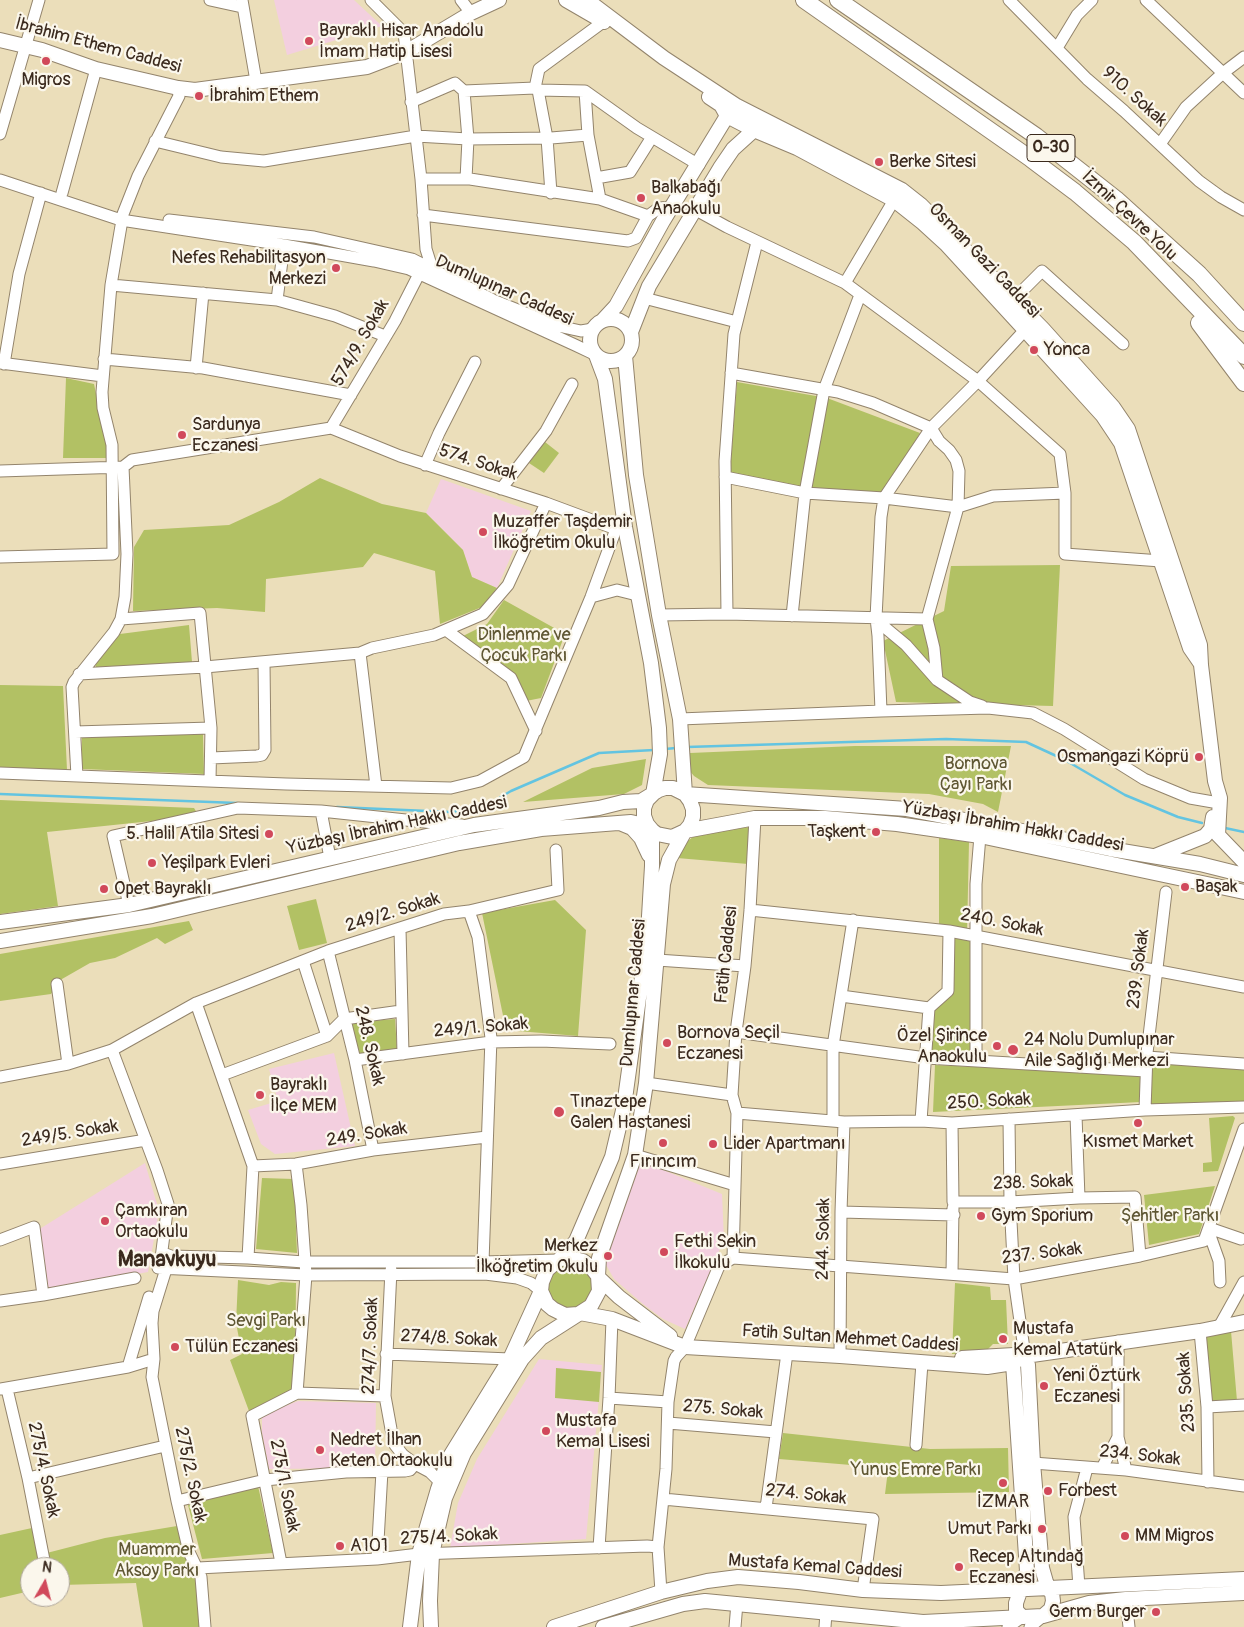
<!DOCTYPE html>
<html>
<head>
<meta charset="utf-8">
<style>
	body { margin:0 }
	#map { position:relative; width:1244px; height:1627px; overflow:hidden; background:#ebdeba; font-family:Pangolin,sans-serif }
	canvas { display:block }
	.north { position:absolute; left:20px; top:1557px; width:50px; height:50px; box-sizing:border-box; background:#fbf7ec; border:1px solid #aea59a; border-radius:50%; rotate:8deg; font-size:14px; font-weight:700; line-height:20px; text-align:center; color:#3b2a1e }
	.north::after { content:''; display:block; margin:auto; width:18px; height:22px; background:#d1495b; clip-path:polygon(50% 0,100% 100%,50% 72%,0 100%) }
</style>
</head>
<body>
<div id="map">
<canvas width="1244" height="1627"></canvas>
<div class="north">N</div>
</div>
<script>
const c = document.querySelector('canvas').getContext('2d');
c.lineJoin = 'round';
function paint(path, color) {
  c.fillStyle = color;
  c.fill(path, 'evenodd');
}
function poly(rows) {
  const path = new Path2D();
  for (const r of rows) {
    if (r.length === 3) {
      path.moveTo(r[0] + r[2], r[1]);
      path.arc(r[0], r[1], r[2], 0, 2 * Math.PI);
      continue;
    }
    path.moveTo(r[0], r[1]);
    for (let i = 2; i < r.length; i += 2) path.lineTo(r[i], r[i + 1]);
  }
  return path;
}
function trace(path, color, width, dash) {
  c.strokeStyle = color;
  c.lineWidth = width;
  c.lineCap = dash ? 'butt' : 'round';
  c.setLineDash(dash || []);
  c.stroke(path);
}
function drawText(font, color, halo, rows, align = 'center') {
  c.font = font + ' Pangolin,sans-serif';
  c.lineWidth = 4.5;
  c.setLineDash([]);
  c.textBaseline = 'middle';
  c.strokeStyle = halo;
  c.fillStyle = color;
  for (const [text, x, y, turn = 0] of rows) {
    c.save();
    c.translate(x, y);
    c.rotate((+turn || 0) * Math.PI / 180);
    c.textAlign = isNaN(turn) ? turn : align;
    if (halo) c.strokeText(text, 0, 0);
    c.fillText(text, 0, 0);
    c.restore();
  }
}
const built = poly([
	[274,0,354,0,382,26,287,55],
	[441,479,531,511,497,588,472,577,463,550,426,513],
	[334,1053,355,1146,275,1154,261,1144,248,1110,278,1101,269,1069],
	[641,1161,722,1194,724,1240,685,1329,663,1319,643,1304,614,1279,605,1263],
	[145,1163,159,1211,148,1272,49,1290,38,1230],
	[539,1359,602,1365,586,1539,450,1548,458,1503,477,1459],
	[298,1401,376,1403,375,1468,269,1469,262,1432,262,1415]
]);
const green = poly([
	[66,378,94,384,109,458,63,458],
	[737,382,827,398,920,433,883,494,811,489,730,473],
	[545,442,559,453,544,473,529,463],
	[320,478,382,504,426,513,463,550,472,577,497,588,482,607,440,624,435,571,374,553,363,567,266,579,265,612,217,608,133,611,134,547,144,530,229,525,279,502],
	[1060,565,1053,706,896,702,883,641,944,611,951,566],
	[504,600,565,634,541,698,526,701,461,637,487,624],
	[189,625,192,662,168,665,96,667,95,664,120,634],
	[0,685,63,686,67,770,0,768],
	[203,734,204,774,82,769,82,736],
	[855,746,1011,746,998,812,983,804,929,794,708,785,694,776,689,770,690,753],
	[646,759,642,785,624,794,523,802,592,768],
	[0,800,194,808,199,816,47,832,58,906,0,914],
	[750,827,748,864,677,858,684,844,698,833],
	[939,838,969,842,967,934,939,929],
	[316,899,327,943,299,950,287,906],
	[555,900,586,930,578,1036,506,1030,482,913],
	[189,921,193,930,165,944,157,938,115,958,90,963,62,979,51,994,0,1001,0,954],
	[950,936,971,939,970,1061,926,1058,929,1008,948,991],
	[395,1019,397,1049,356,1055,345,1023],
	[1151,1061,1244,1067,1244,1101,1149,1105],
	[935,1065,1142,1075,1141,1102,933,1112],
	[1233,1116,1235,1118,1218,1171,1203,1172,1203,1163,1212,1162,1209,1118],
	[262,1178,294,1179,297,1253,256,1249],
	[1215,1186,1199,1234,1149,1245,1144,1195],
	[566,1262,582,1266,592,1278,593,1286,592,1294,581,1307,566,1310,548,1298,547,1276],
	[238,1280,269,1285,281,1282,296,1283,295,1391,249,1411,230,1360,242,1354,236,1323],
	[955,1283,990,1287,991,1300,1006,1300,1008,1344,993,1344,984,1353,952,1354],
	[1231,1331,1237,1401,1209,1404,1203,1333],
	[556,1368,601,1372,599,1402,555,1398],
	[783,1433,930,1449,1008,1448,1009,1492,885,1494,888,1470,851,1465,779,1459],
	[258,1486,273,1553,202,1559,188,1505],
	[177,1526,197,1586,201,1627,143,1627,136,1583,60,1585,60,1567,30,1567,30,1591,0,1598,0,1535,32,1528,39,1555,105,1538]
]);
const stream = poly([
	[687,747,946,739,1026,742,1065,760,1125,795,1178,817,1202,823],
	[665,749,676,748],
	[0,794,237,803],
	[337,807,450,812,482,808,511,791,599,753,654,750],
	[1225,828,1244,832]
]);
const minor = poly([
	[210,0,242,7],
	[242,0,256,81],
	[371,0,404,33,421,179,426,249,431,265,436,270],
	[461,0,471,13],
	[1009,0,1087,79,1124,111,1199,181,1221,197,1244,210],
	[1146,0,1244,93],
	[1057,48,1077,15,1092,0],
	[535,88,538,90,585,91,588,135,600,199],
	[538,90,547,138,551,193],
	[464,91,468,139,466,179],
	[585,91,637,128,699,165],
	[411,102,455,83,464,91,535,88,539,69,603,22],
	[0,134,39,0],
	[155,141,221,157,264,161,416,136,468,139,551,138,588,135],
	[1160,144,1186,107,1223,73,1244,57],
	[596,178,630,172,652,137],
	[421,179,470,179,600,199,648,216,659,208,672,207],
	[0,180,121,220,284,245,374,261,409,269,575,345,596,355],
	[62,193,96,69],
	[696,210,727,227,845,283,978,381,1060,454,1065,493,1065,554,1161,561],
	[423,215,628,241,636,238,648,216],
	[169,220,314,237,412,259,493,300,558,326,581,331,593,329],
	[845,283,894,200],
	[111,285,277,300,335,316,385,336],
	[644,298,737,322],
	[1014,299,1042,271,1123,344],
	[277,300,284,245],
	[104,359,203,368,351,395],
	[0,363,103,376],
	[4,364,19,274,41,193],
	[196,368,203,293],
	[331,428,400,456,546,503,616,529],
	[331,428,395,321,419,274],
	[425,465,439,433,475,362],
	[0,471,123,467,132,460,331,428],
	[725,477,805,493,884,498,958,507,959,471,956,460,949,450,939,441,931,428,873,403,838,392,731,373],
	[501,489,546,431,572,384],
	[0,557,113,554,112,445,103,408,102,392,111,285,123,214,138,176,179,96,178,88],
	[591,597,617,590,637,595],
	[727,614,725,461,734,334,757,242],
	[659,615,727,614,927,619,958,507,993,496,1065,493],
	[792,616,805,493,824,390,860,295],
	[876,618,882,625,906,645,937,680,970,702,982,706],
	[121,619,200,613,211,728,210,781],
	[927,619,934,648,937,680],
	[446,630,511,678,536,731],
	[360,653,376,786],
	[79,674,205,667,360,653,372,648,434,635,483,614,508,585,546,503],
	[881,711,878,636,876,618,881,517,884,498,931,428,978,381,1025,330],
	[680,719,881,711,988,708,1033,713,1064,729,1144,779,1190,798,1213,802],
	[75,732,211,728],
	[211,758,257,756,262,755,265,750,264,662],
	[0,773,286,784,451,788,480,781,524,757,591,597,616,529,625,527],
	[77,776,72,687,74,682,114,632,121,619,125,597,127,554,123,467],
	[321,811,330,858],
	[129,905,113,836,238,808,321,811,434,823,462,825],
	[750,910,949,931,1244,987],
	[469,911,558,890,556,850],
	[400,929,403,1054],
	[328,951,355,1060,373,1150],
	[657,960,745,966],
	[303,961,327,1036],
	[57,984,68,1064],
	[841,996,929,1008],
	[196,1003,253,1166,248,1258],
	[736,1032,926,1058,1146,1071],
	[112,1050,157,1170,168,1204,161,1258],
	[1147,1057,1244,1064],
	[355,1060,491,1042,541,1041,610,1044],
	[976,1061,976,884,980,836],
	[222,1075,327,1036,344,1019,401,1011],
	[0,1077,68,1064,112,1050,196,1003,328,951,444,914,469,911,478,937,491,1038,483,1262],
	[646,1083,732,1095,737,1113,733,1258,719,1266,685,1347,676,1357,674,1361,668,1402,666,1469,658,1547],
	[732,1095,736,1032,745,966,750,910,755,818],
	[1145,1110,1147,1053,1166,892],
	[737,1113,844,1122,921,1121,952,1123,1145,1110,1244,1107],
	[1076,1115,1079,1198],
	[1009,1119,1010,1202,1014,1279,1025,1356],
	[833,1121,833,1046,853,920],
	[921,1121,929,1008,948,991,949,931],
	[952,1123,953,1202,1010,1202,1079,1198,1135,1197,1140,1256],
	[635,1155,735,1185],
	[0,1164,146,1140],
	[296,1164,301,1205,306,1275,297,1393,385,1396],
	[253,1166,296,1164,373,1150,487,1137],
	[841,1212,954,1215],
	[1209,1228,1241,1239],
	[1208,1230,1219,1261,1220,1282],
	[0,1240,34,1227,43,1295,135,1278],
	[163,1253,171,1256,248,1258,304,1262,483,1262,559,1260],
	[733,1258,1014,1279,1140,1256,1204,1241,1244,1129],
	[165,1262,166,1269,153,1311,152,1323,154,1359,152,1377,177,1501,189,1552,201,1577,205,1627],
	[158,1268,306,1275,485,1274,517,1278,531,1283,541,1291],
	[391,1270,385,1396,391,1429,395,1445,403,1455,415,1464,430,1472,440,1482],
	[952,1274,953,1208],
	[0,1301,43,1295],
	[1219,1327,1244,1282],
	[1200,1331,1207,1407,1208,1482],
	[386,1354,510,1359],
	[840,1356,841,1212,844,1122],
	[128,1367,149,1297],
	[1,1389,128,1367,154,1359],
	[7,1389,28,1478,44,1560],
	[609,1398,668,1402],
	[1207,1407,1244,1405],
	[668,1423,776,1432],
	[1118,1437,1126,1470],
	[916,1445,922,1363],
	[1033,1463,1126,1470,1244,1486],
	[419,1465,439,1462,449,1458],
	[1102,1468,1118,1437,1118,1341],
	[28,1478,165,1446],
	[663,1499,873,1519,863,1590],
	[177,1501,265,1480,346,1472,405,1471,410,1470,415,1464],
	[766,1508,787,1353],
	[599,1548,609,1398,612,1319],
	[377,1559,382,1471],
	[281,1563,252,1416,297,1393],
	[198,1568,377,1559,419,1554,647,1546,658,1547,661,1592],
	[1079,1587,1074,1517,1087,1468],
	[1126,1599,1129,1627],
	[735,1627,737,1603],
	[825,1627,826,1613],
	[1008,1627,1022,1617],
	[1030,1627,1043,1616]
]);
const major = poly([
	[566,0,604,22],
	[587,0,664,58,737,106,902,190,921,205,1043,329,1113,407,1128,429,1200,645,1201,665,1215,781,1220,798,1218,835,1244,862],
	[0,40,42,50,96,69,178,88,195,90,367,67,406,52,471,13,499,0],
	[709,97,721,105,727,116,754,130,797,148,894,200,923,223,946,244,1025,330,1103,416,1121,443,1190,648,1201,664],
	[611,340,21],
	[603,320,616,306,663,221,727,116,733,111],
	[631,332,649,286,720,168,733,149,754,130,758,123],
	[596,355,605,379,625,527,651,663,659,728,660,754,653,794,647,800,644,808,644,816,647,824,652,830],
	[625,356,636,475,659,615,680,719,685,794],
	[685,794,907,809,1048,836,1110,849,1200,864,1244,875],
	[620,823,632,828,641,838,649,855],
	[685,831,755,818,825,818,897,824,980,836,1244,892],
	[1155,856,1205,836,1211,829,1213,817],
	[0,922,129,905,474,825,599,808,623,802,641,801,659,790,665,788,673,788,685,794,690,801,693,809,693,817,690,825,685,831,672,837,657,834,645,825,631,822,541,829,459,843,152,916,0,941],
	[598,1276,599,1258,635,1155,646,1083,663,884,669,860,685,831],
	[599,1278,619,1297,670,1336],
	[580,1313,612,1319,685,1347,840,1356,987,1367,1013,1363,1025,1356],
	[578,1314,565,1315,553,1309,547,1304,541,1291,542,1282,547,1270,560,1259,576,1241,612,1157,624,1106,648,933,652,866,652,830],
	[1025,1356,1028,1365,1033,1463,1042,1568,1048,1589,1052,1593,1053,1601,1051,1609,1043,1616],
	[962,1358,1014,1355,1025,1356,1200,1331,1244,1322],
	[1013,1363,1027,1571,1016,1603,1016,1610,1022,1617],
	[410,1627,419,1554,438,1489,449,1458,510,1359,541,1291],
	[431,1627,430,1601,432,1554,445,1498,464,1453,522,1359,541,1338,591,1306,599,1291,598,1276,591,1267,583,1261,571,1258,560,1259],
	[554,1627,661,1592,707,1581,738,1577,799,1582,863,1590,941,1593,1244,1579],
	[603,1627,683,1604,705,1601,923,1622,1043,1616,1089,1603,1126,1599,1244,1593]
]);
const highway = poly([
	[804,0,1031,159,1075,192,1134,242,1244,356],
	[838,0,1036,136,1116,199,1199,274,1244,323],
	[1199,323,1244,383]
]);
const markers = [
	[309,41,5,"#d1495b"],
	[46,61,5,"#d1495b"],
	[199,96,5,"#d1495b"],
	[879,162,5,"#d1495b"],
	[641,198,5,"#d1495b"],
	[336,268,5,"#d1495b"],
	[1034,350,5,"#d1495b"],
	[182,435,5,"#d1495b"],
	[483,532,5,"#d1495b"],
	[1199,757,5,"#d1495b"],
	[876,832,5,"#d1495b"],
	[269,834,5,"#d1495b"],
	[152,863,5,"#d1495b"],
	[1185,887,5,"#d1495b"],
	[104,889,5,"#d1495b"],
	[667,1043,5,"#d1495b"],
	[997,1046,5,"#d1495b"],
	[1013,1050,6,"#d1495b"],
	[260,1095,5,"#d1495b"],
	[559,1112,6,"#d1495b"],
	[1138,1123,5,"#d1495b"],
	[663,1143,5,"#d1495b"],
	[713,1144,5,"#d1495b"],
	[981,1216,5,"#d1495b"],
	[105,1221,5,"#d1495b"],
	[664,1252,5,"#d1495b"],
	[608,1256,5,"#d1495b"],
	[1003,1339,5,"#d1495b"],
	[175,1347,5,"#d1495b"],
	[1044,1386,5,"#d1495b"],
	[546,1431,5,"#d1495b"],
	[320,1450,5,"#d1495b"],
	[1003,1483,5,"#d1495b"],
	[1048,1491,5,"#d1495b"],
	[1042,1529,5,"#d1495b"],
	[1125,1536,5,"#d1495b"],
	[340,1546,5,"#d1495b"],
	[959,1567,5,"#d1495b"],
	[1156,1612,5,"#d1495b"]
];
const shields = [
	[1051,148,48]
];
const shieldNames = [
	["O-30",1051,148]
];
const poiNames = [
	["Bayraklı Hisar Anadolu",319,31],
	["İmam Hatip Lisesi",319,52],
	["Migros",46,80,"center"],
	["İbrahim Ethem",209,96],
	["Berke Sitesi",889,162],
	["Balkabağı",651,188],
	["Anaokulu",651,209],
	["Nefes Rehabilitasyon",326,258,"right"],
	["Merkezi",326,279,"right"],
	["Yonca",1044,350],
	["Sardunya",192,425],
	["Eczanesi",192,446],
	["Muzaffer Taşdemir",493,522],
	["İlköğretim Okulu",493,543],
	["Osmangazi Köprü",1189,757,"right"],
	["Taşkent",866,832,"right"],
	["5. Halil Atila Sitesi",259,834,"right"],
	["Yeşilpark Evleri",162,863],
	["Başak",1195,887],
	["Opet Bayraklı",114,889],
	["Bornova Seçil",677,1033],
	["Eczanesi",677,1054],
	["Özel Şirince",987,1036,"right"],
	["Anaokulu",987,1057,"right"],
	["24 Nolu Dumlupınar",1024,1040],
	["Aile Sağlığı Merkezi",1024,1061],
	["Bayraklı",270,1085],
	["İlçe MEM",270,1106],
	["Tınaztepe",570,1102],
	["Galen Hastanesi",570,1123],
	["Kısmet Market",1138,1142,"center"],
	["Lider Apartmanı",723,1144],
	["Fırıncım",663,1162,"center"],
	["Çamkıran",115,1211],
	["Ortaokulu",115,1232],
	["Gym Sporium",991,1216],
	["Fethi Sekin",674,1242],
	["İlkokulu",674,1263],
	["Merkez",598,1246,"right"],
	["İlköğretim Okulu",598,1267,"right"],
	["Mustafa",1013,1329],
	["Kemal Atatürk",1013,1350],
	["Tülün Eczanesi",185,1347],
	["Yeni Öztürk",1054,1376],
	["Eczanesi",1054,1397],
	["Mustafa",556,1421],
	["Kemal Lisesi",556,1442],
	["Nedret İlhan",330,1440],
	["Keten Ortaokulu",330,1461],
	["Forbest",1058,1491],
	["İZMAR",1003,1502,"center"],
	["Umut Parkı",1032,1529,"right"],
	["MM Migros",1135,1536],
	["A101",350,1546],
	["Recep Altındağ",969,1557],
	["Eczanesi",969,1578],
	["Germ Burger",1146,1612,"right"]
];
const streetNames = [
	["İbrahim Ethem Caddesi",98,46,15],
	["910. Sokak",1134,97,42],
	["İzmir Çevre Yolu",1129,216,43],
	["Osman Gazi Caddesi",984,261,46],
	["Dumlupınar Caddesi",504,291,24],
	["574/9. Sokak",361,343,-60],
	["574. Sokak",478,463,18],
	["Yüzbaşı İbrahim Hakkı Caddesi",397,826,-12],
	["Yüzbaşı İbrahim Hakkı Caddesi",1013,827,10],
	["249/2. Sokak",393,913,-17],
	["240. Sokak",1002,923,11],
	["Fatih Caddesi",727,955,-84],
	["239. Sokak",1139,969,-83],
	["Dumlupınar Caddesi",634,993,-85],
	["249/1. Sokak",481,1028,-5],
	["248. Sokak",369,1046,77],
	["250. Sokak",989,1102,-3],
	["249/5. Sokak",70,1134,-9],
	["249. Sokak",367,1135,-9],
	["238. Sokak",1033,1183,-2],
	["244. Sokak",824,1239,-89],
	["237. Sokak",1042,1254,-7],
	["274/8. Sokak",449,1339,3],
	["Fatih Sultan Mehmet Caddesi",850,1339,4],
	["274/7. Sokak",371,1346,-88],
	["235. Sokak",1187,1392,-94],
	["275. Sokak",723,1410,5],
	["234. Sokak",1140,1456,6],
	["275/4. Sokak",43,1470,78],
	["275/2. Sokak",190,1475,78],
	["275/1. Sokak",284,1486,79],
	["274. Sokak",806,1495,6],
	["275/4. Sokak",449,1537,-3],
	["Mustafa Kemal Caddesi",815,1567,4]
];
const parkNames = [
	["Dinlenme ve",524,635],
	["Çocuk Parkı",524,656],
	["Bornova",976,764],
	["Çayı Parkı",976,785],
	["Şehitler Parkı",1170,1216],
	["Sevgi Parkı",266,1321],
	["Yunus Emre Parkı",916,1470],
	["Muammer",157,1550],
	["Aksoy Parkı",157,1571]
];
const districtNames = [
	["Manavkuyu",167,1260]
];
paint(built, '#f3cfdf');
paint(green, '#b2c164');
trace(stream, '#63c4e1', 2.5);
trace(minor, '#93846c', 13);
trace(major, '#93846c', 16);
trace(highway, '#93846c', 18);
trace(minor, '#fff', 11);
trace(major, '#fff', 14);
trace(highway, '#fff', 16);
for (const [x, y, r, color] of markers) {
  const dot = new Path2D();
  dot.arc(x, y, r, 0, 2 * Math.PI);
  c.fillStyle = color;
  c.fill(dot);
  trace(dot, '#fbf7ec', 2);
}
for (const [x, y, w] of shields) {
  const box = new Path2D();
  box.roundRect(x - w / 2, y - 13.5, w, 27, 4);
  c.fillStyle = '#fbf7ec';
  c.fill(box);
  trace(box, '#3b2a1e', 1);
}
drawText('bold 16px', '#3b2a1e', null, shieldNames);
drawText('18px', '#3b2a1e', '#fbf7ec', poiNames, 'left');
drawText('18px', '#3b2a1e', '#fbf7ec', streetNames);
drawText('18px', '#5f5733', '#fbf7ec', parkNames);
drawText('bold 22px', '#3b2a1e', '#fbf7ec', districtNames);
</script>
</body>
</html>
